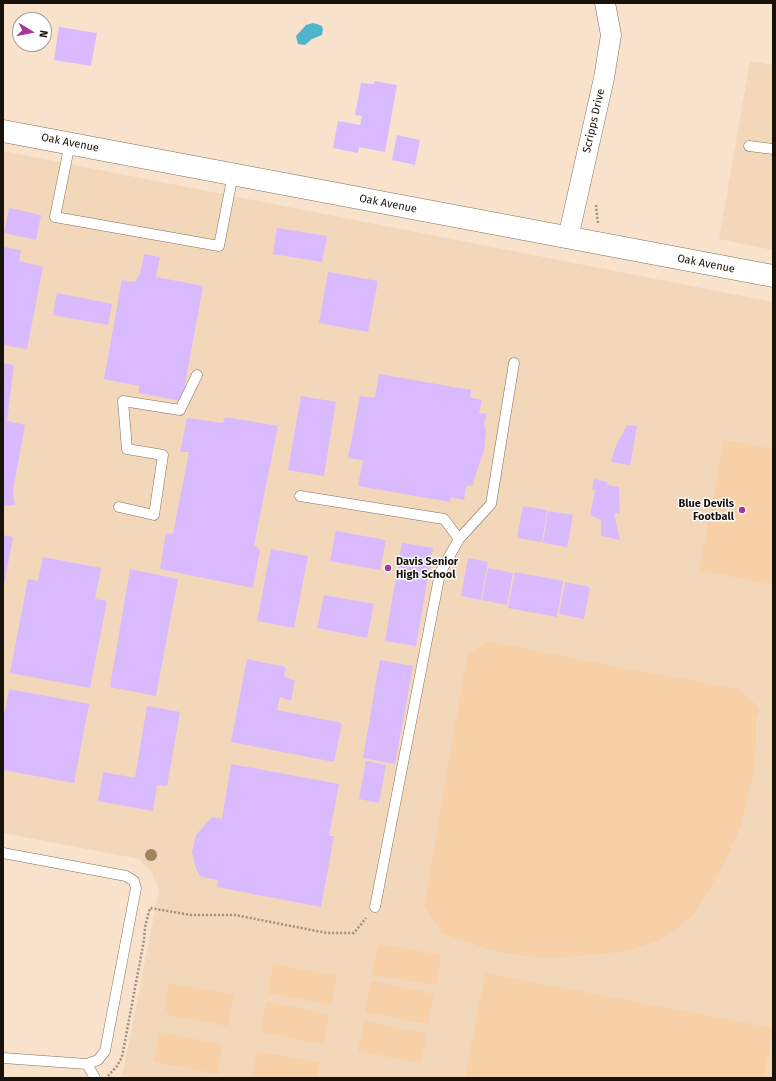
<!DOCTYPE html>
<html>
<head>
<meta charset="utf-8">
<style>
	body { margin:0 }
	#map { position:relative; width:776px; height:1081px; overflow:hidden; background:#f8e2cc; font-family:"Fira Sans",sans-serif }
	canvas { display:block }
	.frame { position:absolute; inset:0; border:4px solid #19120a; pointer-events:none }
	.north { position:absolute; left:12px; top:12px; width:40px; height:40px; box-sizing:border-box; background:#fff; border:1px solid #a3a09d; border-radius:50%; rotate:100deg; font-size:11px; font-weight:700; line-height:16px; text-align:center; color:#19120a }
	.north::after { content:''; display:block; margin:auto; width:14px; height:18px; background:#a63896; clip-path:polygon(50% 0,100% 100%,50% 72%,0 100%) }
</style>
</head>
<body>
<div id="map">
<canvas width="776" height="1081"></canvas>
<div class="frame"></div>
<div class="north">N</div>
</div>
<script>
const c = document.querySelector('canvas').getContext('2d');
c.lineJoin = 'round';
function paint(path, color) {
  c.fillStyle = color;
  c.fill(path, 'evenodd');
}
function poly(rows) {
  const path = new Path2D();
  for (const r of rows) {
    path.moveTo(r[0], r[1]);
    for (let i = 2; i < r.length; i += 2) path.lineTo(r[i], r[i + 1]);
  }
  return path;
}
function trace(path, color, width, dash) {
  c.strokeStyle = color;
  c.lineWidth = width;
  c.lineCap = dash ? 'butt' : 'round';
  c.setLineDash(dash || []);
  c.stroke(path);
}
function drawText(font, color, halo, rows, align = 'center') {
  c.font = font + ' "Fira Sans",sans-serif';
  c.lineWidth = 3;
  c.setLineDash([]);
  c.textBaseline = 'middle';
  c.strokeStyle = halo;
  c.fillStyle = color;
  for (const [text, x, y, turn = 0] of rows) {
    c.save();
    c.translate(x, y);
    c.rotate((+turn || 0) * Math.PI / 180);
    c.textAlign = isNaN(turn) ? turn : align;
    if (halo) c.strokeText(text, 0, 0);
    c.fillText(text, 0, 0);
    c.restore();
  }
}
const built = poly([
	[750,61,773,65,773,250,719,239],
	[3,151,773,302,773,1078,122,1078,159,890,152,872,139,859,3,833]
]);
const green = poly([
	[724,440,773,449,773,585,699,570],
	[488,641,616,667,739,689,760,709,756,717,756,744,753,776,741,826,721,869,693,916,661,940,627,951,590,955,551,958,525,956,494,951,442,933,424,907,467,655],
	[378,944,441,955,436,985,372,974],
	[273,964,337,976,332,1005,268,993],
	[485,973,773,1028,764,1078,465,1078],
	[371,981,434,994,428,1024,365,1012],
	[169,983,234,995,228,1026,164,1014],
	[266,1002,329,1014,324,1044,260,1032],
	[364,1021,427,1034,421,1063,358,1051],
	[160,1032,223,1045,218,1074,154,1062],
	[257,1051,320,1063,317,1078,252,1078]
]);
const water = poly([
	[313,23,317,24,322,26,323,29,322,35,312,39,305,45,298,44,296,36,306,25]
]);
const building = poly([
	[59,27,97,33,91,66,54,60],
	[375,81,397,85,385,152,359,147,358,153,333,148,338,121,360,125,362,116,355,115,361,83,374,84],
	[397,135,420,140,415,165,392,160],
	[9,208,41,215,36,240,4,233],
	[277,228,327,236,322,262,273,254],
	[3,247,21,250,19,261,43,267,27,349,3,345],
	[144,254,160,257,156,277,203,286,182,401,139,393,139,386,104,379,122,280,135,282,140,274],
	[328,272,378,281,368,332,319,323],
	[57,293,112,304,108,325,53,315],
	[3,363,14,365,7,421,25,425,13,491,15,505,3,506],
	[379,374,471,390,470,397,482,400,479,413,487,414,484,424,486,431,484,451,474,479,473,486,466,486,464,500,451,497,450,502,358,486,363,460,348,458,360,396,375,398],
	[301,396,336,402,324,476,288,470],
	[225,417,278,426,254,545,260,550,253,588,160,569,166,533,173,534,189,452,180,452,187,418,223,423],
	[627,425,637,426,630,465,611,462,615,448],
	[594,479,608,482,607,485,619,487,620,514,614,513,620,540,601,536,601,520,590,515,595,490,592,490],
	[523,506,547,510,542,542,517,538],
	[548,511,573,515,567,547,543,543],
	[336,531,386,540,380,570,330,561],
	[3,535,13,537,4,585,3,585],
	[402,543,433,548,416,646,385,641],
	[271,549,308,556,294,628,257,621],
	[43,557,101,568,95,599,107,601,90,688,10,673,28,579,38,581],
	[468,558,488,562,481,600,461,596],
	[488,568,513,573,507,605,482,600],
	[130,569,178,579,156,696,110,687],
	[515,572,563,581,557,617,508,608],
	[565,582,590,587,584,619,559,614],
	[324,595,374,604,367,638,317,628],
	[247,659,286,667,284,676,295,681,291,701,280,697,277,710,342,723,334,762,231,742],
	[380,660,413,666,395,764,363,758],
	[9,689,89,704,74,783,3,770,3,721],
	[147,706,180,712,167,786,157,785,153,811,98,801,103,772,135,778],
	[366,761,386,765,379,803,359,799],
	[231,764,339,784,329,836,334,836,321,907,217,887,218,880,201,877,195,866,192,852,196,835,212,817,222,819]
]);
const path = poly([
	[596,205,598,224],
	[108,1076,117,1066,122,1057,144,940,145,927,150,908,191,915,235,915,327,933,354,933,366,918]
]);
const lane = poly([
	[70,143,55,217,219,246,233,174],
	[749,146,773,149],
	[300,496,444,519,459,539],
	[119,507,154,515,163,455,127,449,123,401,180,410,197,375],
	[3,853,126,876,134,881,136,888,105,1051,98,1060,87,1064,3,1058],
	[375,907,440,573,459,539,491,504,514,363],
	[87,1064,95,1078]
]);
const street = poly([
	[568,238,604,78,611,35,605,3]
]);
const secondary = poly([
	[3,131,773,276]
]);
const trees = [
	[151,855]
];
const markers = [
	[742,510,4,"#a63896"],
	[388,568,4,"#a63896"]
];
const streetNames = [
	["Scripps Drive",594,121,-77],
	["Oak Avenue",70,143,11],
	["Oak Avenue",388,204,11],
	["Oak Avenue",706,264,11]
];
const poiNames = [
	["Blue Devils",734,504],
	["Football",734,517],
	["Davis Senior",396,562,"left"],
	["High School",396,575,"left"]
];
paint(built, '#f2d7ba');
paint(green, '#f7d0a7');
paint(water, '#4fb5ca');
paint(building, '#d9bafe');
trace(lane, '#83705b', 11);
trace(street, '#83705b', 21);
trace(secondary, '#83705b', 23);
trace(path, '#9e8e7e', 2.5, [2, 2]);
trace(lane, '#fff', 10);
trace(street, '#fff', 20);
trace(secondary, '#fff', 22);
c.fillStyle = '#a1835e';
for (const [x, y] of trees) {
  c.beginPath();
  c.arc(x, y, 6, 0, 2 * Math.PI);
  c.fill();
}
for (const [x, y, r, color] of markers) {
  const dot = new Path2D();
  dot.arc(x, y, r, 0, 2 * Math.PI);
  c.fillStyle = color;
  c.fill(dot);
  trace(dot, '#fff', 1.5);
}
drawText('11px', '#19120a', '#fff', streetNames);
drawText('bold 11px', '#19120a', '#fff', poiNames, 'right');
</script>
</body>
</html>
